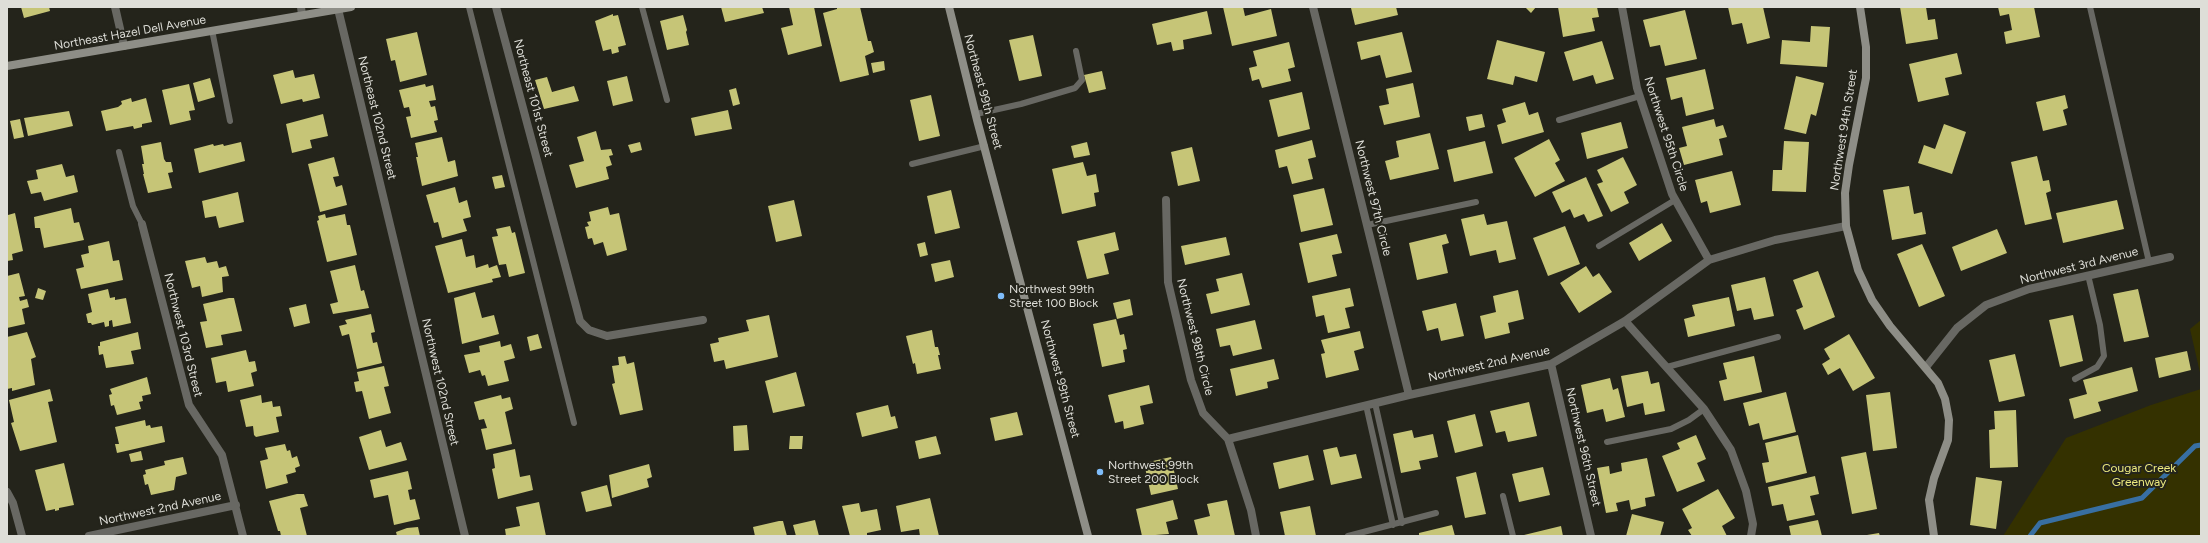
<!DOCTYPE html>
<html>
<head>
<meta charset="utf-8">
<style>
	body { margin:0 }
	#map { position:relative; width:2208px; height:543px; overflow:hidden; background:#24241b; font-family:Figtree,sans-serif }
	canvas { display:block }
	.frame { position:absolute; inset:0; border:8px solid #deded8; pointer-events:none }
</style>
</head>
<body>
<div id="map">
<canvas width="2208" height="543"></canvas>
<div class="frame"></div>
</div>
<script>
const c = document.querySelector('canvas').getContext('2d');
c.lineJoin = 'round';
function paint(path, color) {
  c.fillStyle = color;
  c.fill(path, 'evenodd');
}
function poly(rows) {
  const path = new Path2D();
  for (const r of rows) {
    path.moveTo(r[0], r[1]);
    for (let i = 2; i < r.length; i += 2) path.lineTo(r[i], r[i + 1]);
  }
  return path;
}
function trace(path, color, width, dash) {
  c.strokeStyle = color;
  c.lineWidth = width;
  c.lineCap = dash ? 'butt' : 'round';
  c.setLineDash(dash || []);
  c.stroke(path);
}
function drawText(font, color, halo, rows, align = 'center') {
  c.font = font + ' Figtree,sans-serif';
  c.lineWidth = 4;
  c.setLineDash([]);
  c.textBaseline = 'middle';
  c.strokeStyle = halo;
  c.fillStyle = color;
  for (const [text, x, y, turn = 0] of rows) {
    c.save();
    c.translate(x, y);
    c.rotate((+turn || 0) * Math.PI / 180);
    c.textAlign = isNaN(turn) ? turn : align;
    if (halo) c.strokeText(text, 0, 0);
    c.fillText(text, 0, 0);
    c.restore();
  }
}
const green = poly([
	[2201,320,2201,377,2190,329],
	[2201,389,2201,536,2003,536,2066,438,2151,405]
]);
const stream = poly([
	[2030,536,2040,523,2142,498,2195,446,2201,445]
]);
const building = poly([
	[21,7,49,7,50,11,24,18],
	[721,7,762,7,764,13,725,22],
	[789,7,814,7,822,46,788,55,781,28,793,25],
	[837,7,860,7,868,41,871,41,874,52,865,56,869,75,840,82,823,13,837,9],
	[1223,7,1243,7,1245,16,1271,9,1277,36,1232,46],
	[1357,7,1396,7,1398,15,1355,25,1351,8],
	[1525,7,1536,7,1531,13],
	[1558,7,1597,7,1599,17,1592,18,1595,31,1563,37],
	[1728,7,1763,7,1770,38,1747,44,1742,23,1732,25],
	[1900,7,1926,7,1928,20,1935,19,1938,39,1906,44],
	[1998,7,2034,7,2040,37,2006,44,2004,32,2012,30,2009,14,2000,16],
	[1685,10,1697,59,1665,66,1660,45,1650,47,1643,20],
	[1207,11,1212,34,1183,40,1184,49,1173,51,1171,42,1157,45,1152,24],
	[613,14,613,16,618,15,626,45,618,47,619,52,612,54,611,49,603,51,595,21],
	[683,15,687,30,686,32,689,45,667,50,660,21],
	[1811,26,1830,27,1827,67,1780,64,1782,40,1810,42],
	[417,32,427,75,400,82,395,60,391,61,386,39],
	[1402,32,1412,72,1386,78,1380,55,1361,60,1357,42],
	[1033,35,1042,76,1019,81,1009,40],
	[1497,40,1545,52,1537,82,1515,76,1513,85,1487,79],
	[1602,41,1614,79,1596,84,1593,75,1573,81,1564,52],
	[1289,42,1295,67,1288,69,1291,81,1262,88,1259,79,1252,81,1249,68,1257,66,1253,51],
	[1957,53,1962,74,1945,78,1949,95,1918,102,1909,64],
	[884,61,885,70,873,73,871,63],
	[1705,69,1714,109,1686,116,1682,97,1671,100,1666,78],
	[293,70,295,78,314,74,320,98,303,102,302,99,281,104,273,75],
	[1102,71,1106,89,1089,93,1084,75],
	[627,76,633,101,613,106,607,81],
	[1796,76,1824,83,1816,116,1811,114,1806,134,1784,129],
	[547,77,552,92,574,86,579,101,544,109,535,80],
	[210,78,215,97,198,102,193,83],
	[1413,83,1420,117,1384,125,1379,106,1389,104,1386,89],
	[189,84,195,110,189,111,191,120,170,125,162,90],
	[425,84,426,87,433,85,436,100,429,101,431,107,435,106,438,120,434,121,437,132,411,138,406,117,411,116,409,107,404,108,399,90],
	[736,88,740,104,733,106,729,90],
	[1302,92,1310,129,1278,137,1269,100],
	[931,95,940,136,919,141,910,100],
	[2065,95,2068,108,2063,110,2067,125,2043,131,2036,102],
	[131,98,132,102,146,98,152,122,142,124,142,127,134,129,133,126,106,131,101,111,118,107,122,104,121,101],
	[1525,102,1529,115,1538,112,1544,132,1502,144,1497,125,1506,122,1502,109],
	[728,110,732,129,695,136,691,118],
	[69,111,73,126,28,136,24,118],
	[323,114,328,136,310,140,312,148,292,153,286,124],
	[1482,114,1485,127,1469,131,1466,117],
	[20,119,24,137,14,139,10,121],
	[1714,119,1716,127,1723,125,1727,137,1719,139,1723,155,1684,165,1679,148,1687,146,1682,127],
	[1621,122,1628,148,1587,159,1581,133],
	[1944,124,1966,132,1952,174,1918,163,1924,145,1935,149],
	[596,131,601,150,611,149,613,155,609,156,612,165,606,167,609,179,576,188,569,165,584,161,577,137],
	[1430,133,1439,169,1390,180,1385,161,1399,157,1396,141],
	[442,137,448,162,455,160,458,176,422,186,416,157,418,157,415,143],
	[1549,139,1560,160,1555,163,1565,181,1535,197,1514,158],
	[1312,140,1316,157,1308,159,1313,179,1292,184,1287,166,1279,168,1275,150],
	[1485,141,1493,173,1454,182,1447,150],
	[1784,141,1809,142,1806,192,1772,191,1773,170,1782,170],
	[161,142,164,159,166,162,171,162,173,172,168,173,172,188,148,193,143,174,144,174,142,164,144,164,141,146],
	[241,142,245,161,199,173,194,149,213,144,214,146,223,144,224,146],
	[640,142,642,150,631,153,628,145],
	[1087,142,1090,155,1074,158,1071,146],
	[1192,147,1200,181,1178,186,1171,152],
	[2037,156,2043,181,2049,180,2051,191,2046,193,2052,219,2025,225,2011,162],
	[334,157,339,176,333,177,336,187,342,185,347,205,320,212,308,164],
	[1623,157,1637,185,1624,192,1629,203,1611,212,1597,184,1603,182,1597,170],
	[1083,162,1087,176,1096,174,1099,192,1094,193,1096,206,1062,214,1052,169],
	[62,164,66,177,74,175,78,192,44,201,41,192,31,194,27,181,38,179,36,170],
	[1732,171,1741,205,1710,213,1707,201,1701,203,1695,180],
	[502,175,505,187,495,189,492,177],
	[1586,177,1603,216,1588,222,1584,214,1574,218,1570,209,1562,213,1552,192],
	[1909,186,1914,214,1922,212,1926,234,1892,240,1883,190],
	[455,187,459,203,467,200,471,217,463,219,467,231,442,238,438,222,434,223,426,195],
	[1324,188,1333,225,1301,232,1293,195],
	[951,190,960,228,935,234,927,196],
	[238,192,244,222,219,228,216,216,205,218,202,201],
	[794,200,802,236,776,242,768,206],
	[2117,200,2124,229,2063,243,2056,213],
	[608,207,610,215,619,213,627,250,607,256,603,242,594,245,592,238,588,239,585,227,589,226,587,222,591,221,589,212],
	[71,208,74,223,79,222,84,240,44,248,40,228,35,228,34,217],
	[7,211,8,215,15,213,23,251,12,254,13,260,7,261],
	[325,214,326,218,345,214,347,225,350,225,357,255,327,262,317,221,319,220,318,216],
	[1484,214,1487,225,1507,221,1516,259,1499,263,1496,250,1470,256,1461,219],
	[1662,223,1672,241,1639,261,1629,243],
	[510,226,512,233,515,232,525,273,509,277,506,264,499,265,492,237,498,236,496,229],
	[1565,226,1580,264,1548,276,1533,238],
	[1997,229,2007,253,1961,271,1952,247],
	[1115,232,1119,250,1104,254,1109,274,1087,279,1077,241],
	[1337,234,1342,253,1332,255,1337,276,1308,283,1299,243],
	[1446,234,1449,243,1442,245,1448,273,1417,280,1409,243],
	[1226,237,1230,255,1185,265,1181,246],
	[462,239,466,257,474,255,476,268,488,264,489,268,497,265,501,277,492,279,493,282,448,293,435,246],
	[109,241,113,261,119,260,123,280,81,289,76,269,84,267,81,255,89,253,88,246],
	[925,242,928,255,920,257,917,244],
	[1922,244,1945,296,1919,307,1897,254],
	[205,257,207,263,217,261,219,268,226,266,229,276,222,277,223,292,202,297,200,286,192,288,185,261],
	[950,260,954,277,935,282,931,264],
	[355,265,361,291,364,290,369,308,333,314,330,304,338,302,330,271],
	[1586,266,1593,277,1599,273,1612,292,1579,313,1560,283],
	[1818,271,1835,317,1804,330,1796,310,1803,307,1793,280],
	[19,273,25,296,19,297,20,301,27,299,29,307,22,309,25,324,7,328,7,276],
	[1242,273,1250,305,1211,314,1206,294,1219,291,1216,279],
	[1765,277,1774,316,1754,320,1751,308,1737,311,1731,285],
	[38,288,46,291,43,300,35,298],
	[1350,288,1354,306,1345,308,1350,328,1328,333,1324,315,1316,317,1312,296],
	[108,289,110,298,115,297,115,300,126,298,131,323,113,327,112,320,109,321,109,326,105,327,104,322,92,325,91,323,88,323,86,314,92,312,88,294],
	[2138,289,2149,337,2124,342,2113,294],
	[1518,290,1524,319,1508,323,1510,333,1485,339,1480,316,1496,312,1493,296],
	[475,292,482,318,494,315,499,334,462,344,454,298],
	[1729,297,1735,326,1688,337,1684,319,1695,316,1692,305],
	[229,298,234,298,242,331,221,335,223,345,206,348,200,322,207,321,203,304],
	[1130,299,1133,315,1117,319,1113,303],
	[1456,303,1464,336,1441,341,1438,328,1427,331,1422,311],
	[306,304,310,323,294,327,289,308],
	[371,314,375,332,371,333,373,343,377,342,382,363,357,369,349,334,342,336,339,326,347,324,345,320],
	[769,315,778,357,726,369,724,360,714,362,710,344,719,342,718,338,749,331,746,320],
	[2073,315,2083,361,2060,367,2049,320],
	[1116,319,1120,335,1124,334,1127,349,1123,350,1125,362,1102,367,1093,324],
	[1255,320,1262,349,1233,356,1230,345,1220,347,1216,329],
	[932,330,935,347,938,347,940,355,938,355,941,369,917,374,915,363,913,364,906,336],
	[1360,331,1364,348,1354,351,1359,370,1326,378,1321,354,1325,353,1321,340],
	[27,332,36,357,31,359,35,385,12,391,12,388,7,389,7,337],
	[138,332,141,349,131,351,134,364,106,368,103,354,99,355,98,346,100,346,100,342],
	[538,334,542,348,530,351,527,337],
	[1849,334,1875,378,1853,391,1840,368,1828,375,1822,364,1830,359,1824,349],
	[500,341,501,347,511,344,515,358,504,361,509,381,488,386,485,375,482,376,480,370,469,373,464,355,480,352,479,346],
	[246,350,249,362,255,361,257,371,251,373,254,386,228,392,226,381,216,383,211,358],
	[2187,351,2191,370,2159,378,2155,358],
	[2015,354,2025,396,1999,402,1989,360],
	[625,356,627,364,634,362,643,410,620,415,612,384,615,383,612,366,619,365,618,357],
	[1754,356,1762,392,1724,401,1719,381,1727,379,1723,363],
	[1274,359,1279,379,1267,382,1268,388,1236,396,1230,369],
	[384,366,389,386,384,387,391,413,369,419,362,391,356,392,354,382,359,381,357,372],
	[2132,367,2138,391,2098,402,2101,411,2074,419,2069,399,2087,394,2083,380],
	[1648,371,1651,384,1659,382,1665,411,1645,415,1643,403,1627,407,1621,376],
	[796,372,805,406,773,413,765,381],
	[147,377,151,394,142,396,143,401,139,402,141,409,117,415,114,405,111,406,109,395,112,394,110,389],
	[1610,378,1613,390,1618,388,1625,417,1606,422,1603,409,1587,413,1581,385],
	[1149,385,1153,403,1140,406,1144,424,1124,429,1123,421,1115,423,1108,395],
	[50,389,53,401,48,402,57,442,20,451,11,423,14,422,9,400],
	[1786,392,1796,432,1763,440,1759,423,1749,426,1743,403],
	[1890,392,1897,448,1873,451,1866,395],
	[261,395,262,403,272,401,273,407,280,406,282,416,276,417,279,432,256,437,254,435,253,426,246,427,240,400],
	[501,395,502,399,510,397,513,409,505,412,512,444,486,450,481,429,487,428,484,419,479,420,474,402],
	[1529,402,1537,436,1508,442,1505,431,1496,433,1490,411],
	[888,405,891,417,895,416,898,428,862,437,856,413],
	[2016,410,2018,467,1990,468,1989,430,1995,429,1994,411],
	[1017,412,1023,435,995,441,990,418],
	[1475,414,1483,446,1455,453,1447,421],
	[145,420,146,426,150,425,151,428,162,426,165,442,117,453,115,444,119,444,115,427],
	[747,425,749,450,734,451,733,426],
	[381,430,386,447,401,442,407,460,369,470,359,437],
	[1412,430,1414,438,1433,434,1438,457,1419,461,1421,469,1401,473,1393,434],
	[1696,435,1706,459,1697,463,1705,481,1677,492,1662,456,1680,449,1677,443],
	[1798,435,1807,473,1766,483,1762,463,1769,462,1765,443],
	[790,436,803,436,802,449,789,449],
	[936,436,941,454,919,459,915,441],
	[285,444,287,451,290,450,292,458,297,456,300,466,295,468,296,472,286,475,288,483,266,489,260,461,268,459,265,448],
	[1337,447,1340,457,1356,454,1362,478,1331,485,1323,450],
	[515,449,520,477,530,475,533,490,498,499,492,469,495,468,493,454],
	[141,451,143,460,131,462,129,454],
	[1866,452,1877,509,1852,514,1841,457],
	[1308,455,1314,480,1279,489,1273,463],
	[183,457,187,474,176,477,174,490,151,495,148,484,145,485,143,475,146,474,145,470,165,465,164,461],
	[1171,457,1178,489,1151,495,1144,463],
	[1647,458,1655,496,1645,498,1646,506,1631,510,1629,500,1616,503,1618,511,1606,513,1597,468,1609,466,1610,474,1622,471,1621,463],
	[64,463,74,505,59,508,59,510,55,511,55,509,46,511,35,470],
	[649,464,652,477,647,479,649,487,612,498,609,475],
	[1543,467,1550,495,1519,502,1512,474],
	[408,471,412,489,408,490,410,500,415,499,420,519,394,525,388,495,374,498,370,480],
	[1476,472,1486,514,1465,518,1456,477],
	[1815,476,1819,494,1810,496,1815,515,1787,521,1783,504,1772,506,1768,487],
	[1976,477,2002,481,1996,529,1970,525],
	[607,485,612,506,586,512,581,492],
	[1718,489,1735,518,1722,526,1727,536,1692,536,1688,530,1692,528,1682,509],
	[297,494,304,494,308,506,300,508,307,536,281,536,280,531,278,531,269,501],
	[930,498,939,536,920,536,919,529,901,532,896,506],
	[1173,500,1178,519,1166,522,1169,534,1142,536,1136,509],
	[1227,500,1235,536,1198,536,1194,520,1210,516,1207,504],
	[539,502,546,536,506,536,505,529,520,526,516,507],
	[859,503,861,512,877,509,881,530,867,533,867,536,850,536,842,506],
	[1310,506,1316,536,1285,536,1280,512],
	[1632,514,1664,522,1660,536,1626,536],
	[815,520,819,536,796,536,793,525],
	[1818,520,1822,536,1791,536,1789,526],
	[779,521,783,521,787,536,755,536,753,527],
	[1452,525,1455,536,1419,536,1419,533],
	[1561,526,1563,536,1525,536,1524,535],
	[418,527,420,536,397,536,396,532,407,528],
	[1879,533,1880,536,1868,536,1867,535]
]);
const lane = poly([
	[469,7,574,423],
	[642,7,667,100],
	[2090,7,2149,262],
	[212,30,230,121],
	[976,114,1021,104,1075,88,1082,80,1076,51],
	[1559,120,1640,96],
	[119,152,133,206,142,224],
	[912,164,985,146],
	[1367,225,1476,202],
	[1599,246,1675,200],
	[1667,367,1778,337],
	[2075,379,2097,367,2104,356,2100,325,2088,275],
	[1375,403,1402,523],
	[1366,405,1393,525],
	[1607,442,1671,429,1689,420,1704,409],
	[1503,496,1513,536],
	[1348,536,1436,513]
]);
const street = poly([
	[115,7,124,46],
	[301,7,302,15],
	[496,7,580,321,589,330,607,336,703,320],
	[1313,7,1409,395],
	[1622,7,1637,88,1672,194,1709,260],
	[338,9,465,536],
	[1166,200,1168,282,1191,380,1203,413,1228,439,1251,510,1256,536],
	[142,224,189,405,222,455,243,536],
	[1625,321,1704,409,1731,450,1746,491,1753,524,1751,536],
	[1551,364,1591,536],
	[1926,367,1957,328,1986,305,2029,289,2170,257],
	[1228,439,1409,395,1551,364,1625,321,1709,260,1775,240,1846,226],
	[7,492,13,503,22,536],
	[89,536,236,505]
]);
const secondary = poly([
	[949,7,977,120,1088,536],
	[1860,7,1866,47,1866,78,1849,165,1845,193,1846,226,1858,270,1872,300,1890,326,1938,383,1945,399,1949,420,1948,440,1934,478,1929,500,1934,536],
	[7,66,351,7]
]);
const markers = [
	[1001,296,4,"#7fbdfa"],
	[1100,472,4,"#7fbdfa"]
];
const streetNames = [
	["Northeast Hazel Dell Avenue",130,33,-10],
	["Northeast 99th Street",983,92,75],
	["Northeast 101st Street",533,98,75],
	["Northeast 102nd Street",377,118,76],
	["Northwest 94th Street",1844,130,-81],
	["Northwest 95th Circle",1666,134,72],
	["Northwest 97th Circle",1373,198,76],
	["Northwest 3rd Avenue",2079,266,-14],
	["Northwest 103rd Street",183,335,76],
	["Northwest 98th Circle",1195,337,76],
	["Northwest 2nd Avenue",1489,364,-13],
	["Northwest 99th Street",1060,379,75],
	["Northwest 102nd Street",440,382,77],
	["Northwest 96th Street",1583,447,77],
	["Northwest 2nd Avenue",160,509,-12]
];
const poiNames = [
	["Northwest 99th",1009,289],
	["Street 100 Block",1009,303],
	["Northwest 99th",1108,465],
	["Street 200 Block",1108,479]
];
const parkNames = [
	["Cougar Creek",2139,468],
	["Greenway",2139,482]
];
paint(green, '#343100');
trace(stream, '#386fa2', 5);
paint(building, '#c6c577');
trace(lane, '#686863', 6);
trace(street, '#686863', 8);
trace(secondary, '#8e8e87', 8);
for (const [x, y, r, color] of markers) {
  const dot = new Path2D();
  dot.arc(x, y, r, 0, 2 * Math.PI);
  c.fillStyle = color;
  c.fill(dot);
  trace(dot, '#24241b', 1.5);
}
drawText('12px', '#deded8', '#24241b', streetNames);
drawText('12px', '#deded8', '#24241b', poiNames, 'left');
drawText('12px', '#edea7f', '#24241b', parkNames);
</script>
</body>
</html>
